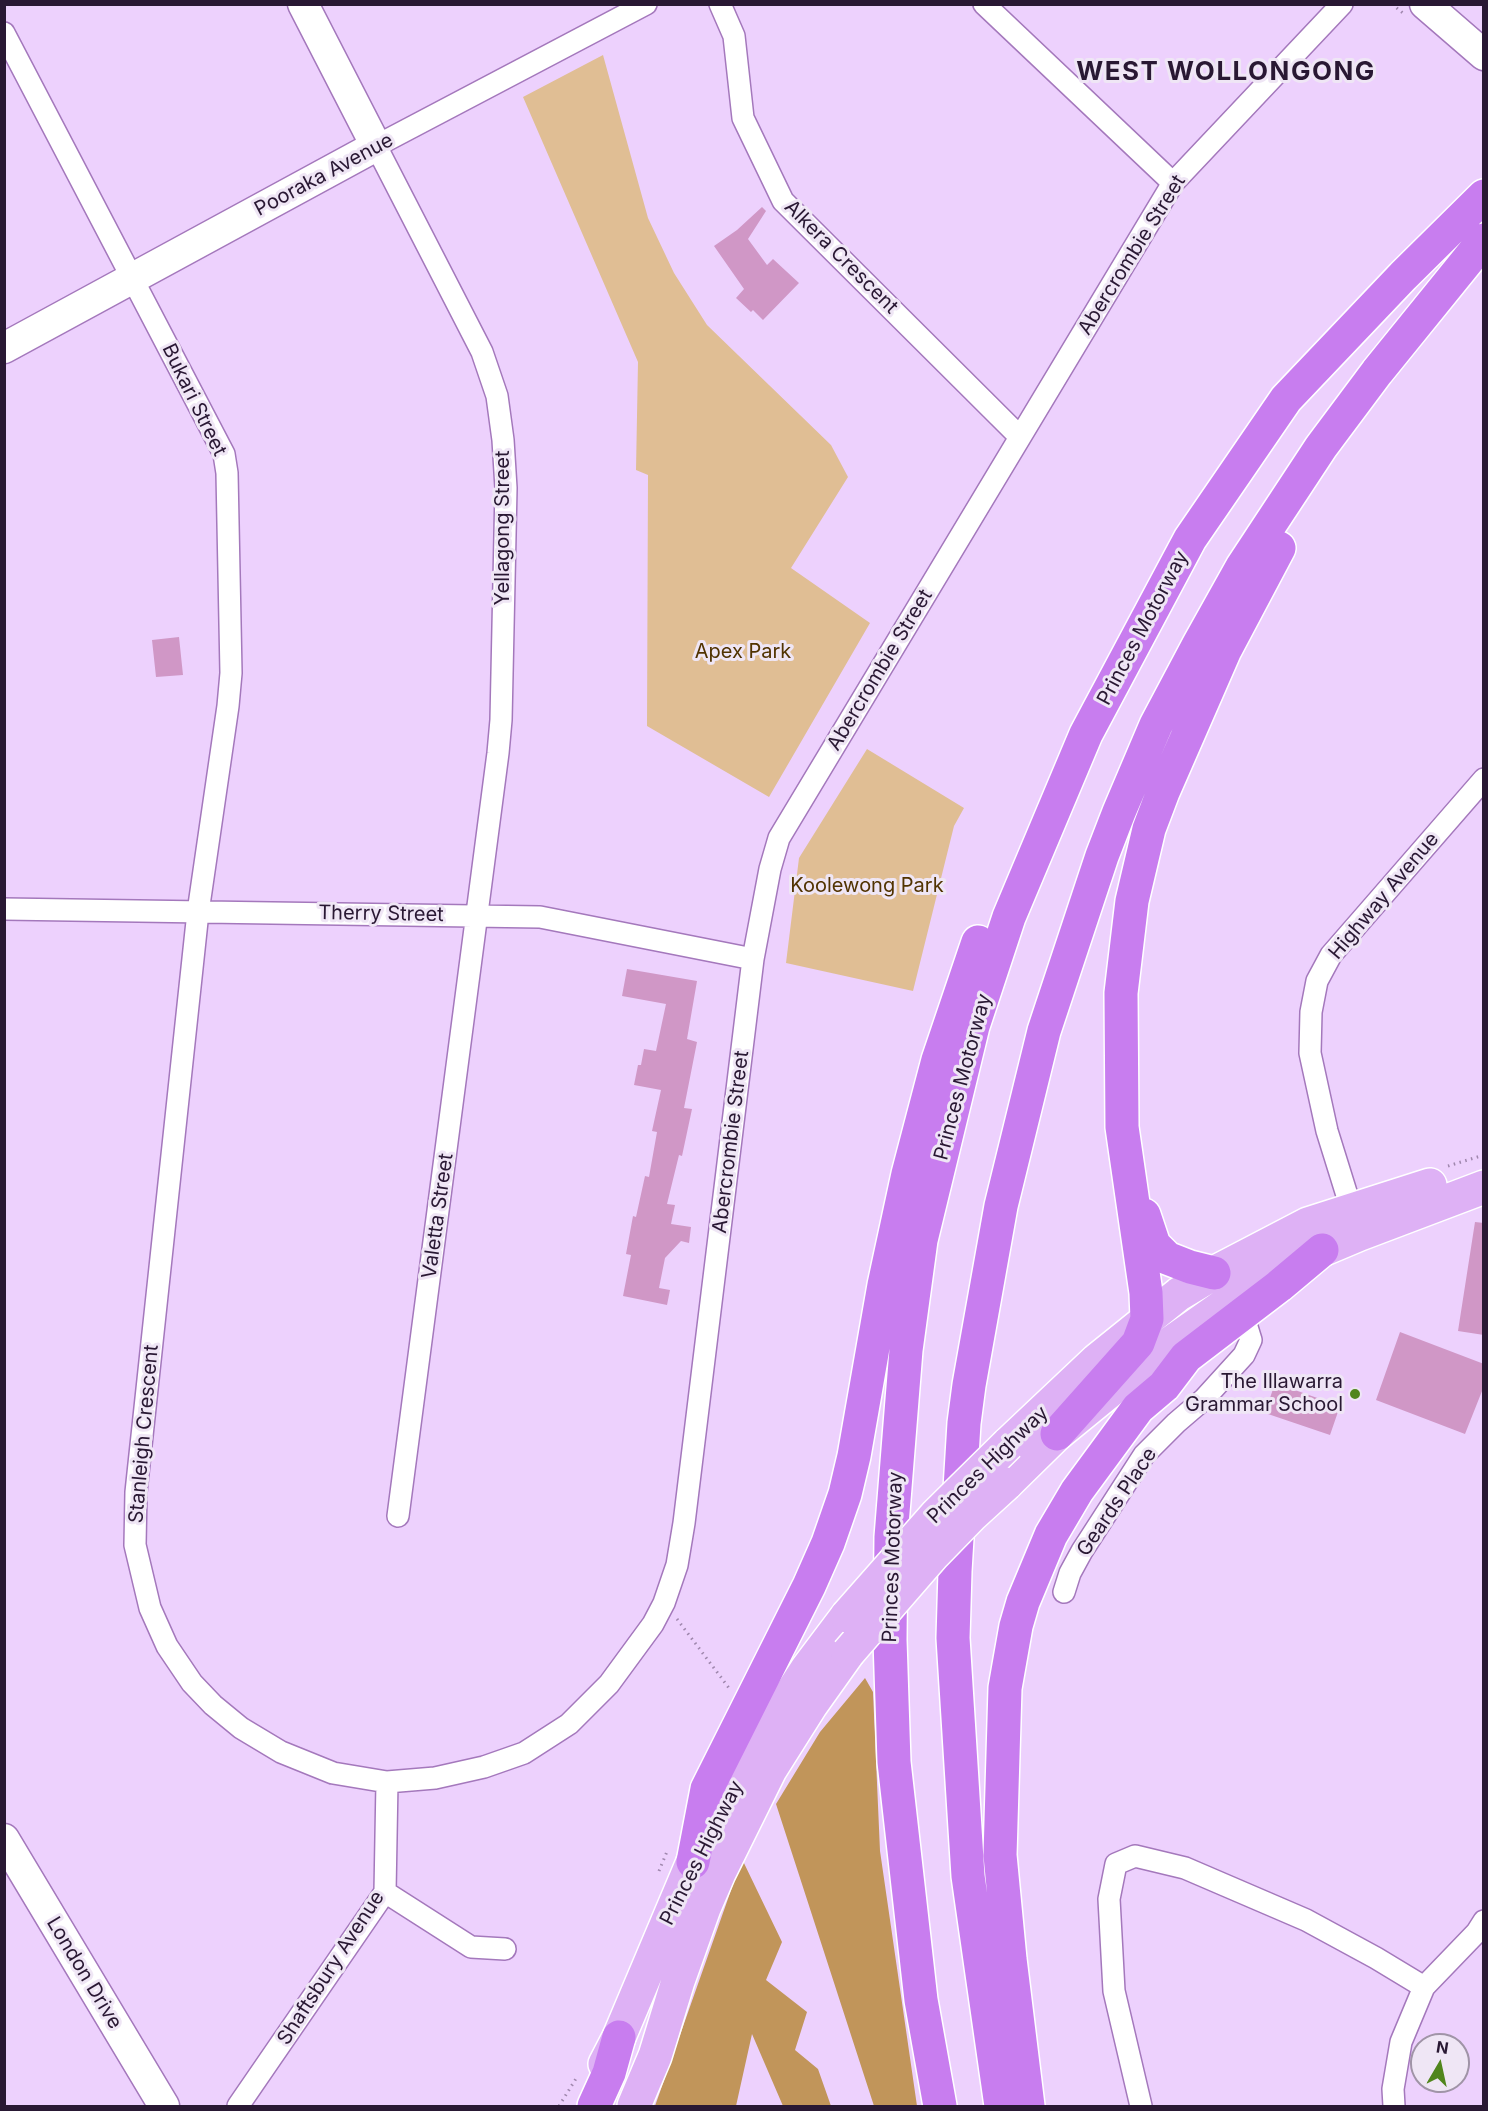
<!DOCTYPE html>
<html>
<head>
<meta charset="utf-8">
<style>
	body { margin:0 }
	#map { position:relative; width:1488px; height:2111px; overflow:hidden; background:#edd1fd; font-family:Inter,sans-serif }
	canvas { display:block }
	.frame { position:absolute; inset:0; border:6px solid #291833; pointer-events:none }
	.north { position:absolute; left:1410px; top:2033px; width:60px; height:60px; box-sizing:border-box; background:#efe6f5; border:2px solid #a094a7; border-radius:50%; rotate:9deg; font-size:16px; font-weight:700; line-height:24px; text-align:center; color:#291833 }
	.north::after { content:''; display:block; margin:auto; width:21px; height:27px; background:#51861d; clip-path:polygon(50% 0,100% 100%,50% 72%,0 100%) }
</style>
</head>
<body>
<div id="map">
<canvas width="1488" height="2111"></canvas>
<div class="frame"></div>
<div class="north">N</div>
</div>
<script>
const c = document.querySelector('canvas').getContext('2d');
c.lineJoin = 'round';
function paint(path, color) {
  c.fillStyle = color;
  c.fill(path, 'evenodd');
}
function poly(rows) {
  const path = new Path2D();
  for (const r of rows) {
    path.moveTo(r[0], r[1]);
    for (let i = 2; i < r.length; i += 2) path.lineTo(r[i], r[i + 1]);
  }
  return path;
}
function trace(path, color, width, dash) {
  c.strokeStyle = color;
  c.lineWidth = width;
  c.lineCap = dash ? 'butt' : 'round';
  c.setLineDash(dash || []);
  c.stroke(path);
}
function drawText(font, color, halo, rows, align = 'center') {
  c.font = font + ' Inter,sans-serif';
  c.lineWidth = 6;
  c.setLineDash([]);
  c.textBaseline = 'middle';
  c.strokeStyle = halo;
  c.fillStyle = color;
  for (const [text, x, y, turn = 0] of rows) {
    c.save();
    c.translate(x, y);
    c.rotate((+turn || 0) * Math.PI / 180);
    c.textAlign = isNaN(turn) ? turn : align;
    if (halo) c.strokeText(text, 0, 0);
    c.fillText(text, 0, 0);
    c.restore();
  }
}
const green = poly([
	[603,55,648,218,674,273,707,325,831,445,848,477,791,568,870,623,769,797,647,726,648,475,636,470,638,362,523,97],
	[867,749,964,808,954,826,913,991,786,963,799,858]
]);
const forest = poly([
	[865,1678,873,1692,880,1851,917,2106,874,2106,776,1804,820,1732],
	[742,1859,782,1942,766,1980,807,2012,795,2050,818,2069,831,2106,783,2106,752,2034,736,2106,655,2106]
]);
const building = poly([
	[762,207,766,211,748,239,767,265,773,259,799,283,763,320,753,310,751,312,736,298,744,289,714,246,737,230],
	[179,637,183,675,156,677,152,640],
	[627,969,697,981,687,1039,697,1042,684,1108,692,1109,682,1156,679,1155,667,1204,675,1205,671,1224,691,1227,689,1243,681,1241,665,1258,659,1288,670,1290,667,1305,623,1296,631,1255,626,1254,633,1216,636,1217,645,1176,649,1177,657,1132,652,1131,661,1090,634,1085,638,1065,641,1065,644,1049,656,1051,666,1004,622,996],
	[1475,1222,1484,1223,1484,1335,1458,1331],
	[1400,1332,1484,1364,1484,1386,1465,1434,1376,1400],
	[1275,1383,1340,1406,1330,1435,1265,1413]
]);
const path = poly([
	[1392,4,1404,14],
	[1448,1166,1484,1155],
	[677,1619,729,1688],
	[659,1871,668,1849],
	[559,2106,577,2077]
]);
const street = poly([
	[720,4,734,36,743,118,783,201,1020,437],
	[984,4,1173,183],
	[4,33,224,454,227,473,231,673,228,706,198,912,136,1492,135,1545,150,1608,167,1646,192,1683,213,1705,241,1728,281,1752,333,1773,387,1782,435,1778,484,1767,524,1753,569,1724,609,1684,653,1624,664,1603,677,1565,684,1523,753,959,770,869,779,838,1173,183,1342,4],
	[4,909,540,917,753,959],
	[1355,1221,1327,1131,1310,1053,1311,1012,1317,981,1331,955,1484,779],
	[398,1516,498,753,501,720,506,488,503,440,497,396,482,352,376,146,646,4],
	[1064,1592,1070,1573,1082,1551,1144,1455,1176,1423,1204,1399,1244,1355,1251,1340,1247,1327,1235,1305],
	[385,1892,471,1947,505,1949],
	[238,2106,385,1892,387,1782],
	[1141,2106,1114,1991,1109,1899,1116,1864,1135,1856,1185,1868,1306,1920,1376,1958,1424,1987],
	[1394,2106,1393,2089,1401,2042,1424,1987,1477,1932,1484,1921]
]);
const secondary = poly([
	[1425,4,1484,55],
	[4,348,376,146,303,4],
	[4,1839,164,2106]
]);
const primary = poly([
	[1008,1444,1097,1360,1179,1294,1214,1273,1308,1224,1430,1185],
	[1006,1484,1057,1434,1155,1354,1253,1285,1322,1250,1360,1234,1484,1187],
	[605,2064,619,2037,695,1857,753,1753,785,1703,807,1669,847,1616],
	[634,2106,655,2056,678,1981,704,1908,719,1873,770,1770,811,1705,848,1653]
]);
const highway = poly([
	[1144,1215,1154,1245,1167,1258,1190,1267,1214,1273],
	[1057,1434,1138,1343,1147,1319,1146,1293,1122,1127,1121,993,1132,901,1149,829,1163,792,1225,650,1279,548],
	[693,1862,707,1789,809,1586,828,1543,845,1494,854,1456,884,1285,908,1174,938,1060,978,942],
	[594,2106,609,2073,619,2037],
	[940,2106,921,2000,894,1762,890,1640,891,1537,906,1350,921,1240,973,1026,1009,917,1086,734,1190,539,1286,399,1403,276,1484,196],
	[1001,2106,968,1876,953,1638,955,1571,964,1423,969,1385,1001,1206,1044,1031,1102,856,1119,812,1156,725,1199,644,1242,567,1321,447,1377,372,1484,240],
	[1028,2106,1010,1959,1000,1855,1005,1688,1016,1626,1023,1602,1051,1535,1077,1491,1138,1408,1164,1386,1186,1357,1279,1286,1322,1250]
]);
const primaryBridge = poly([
	[847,1616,937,1514,1008,1444],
	[848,1653,933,1555,972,1515,1006,1484]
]);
const markers = [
	[1355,1394,6,"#51861d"]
];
const streetNames = [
	["Pooraka Avenue",324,175,-28],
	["Abercrombie Street",1132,255,-58],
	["Alkera Crescent",841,257,45],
	["Bukari Street",194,400,64],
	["Yellagong Street",503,528,-90],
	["Princes Motorway",1143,628,-62],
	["Abercrombie Street",880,670,-59],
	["Highway Avenue",1384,896,-50],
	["Therry Street",381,914,1],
	["Princes Motorway",963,1077,-75],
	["Abercrombie Street",731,1142,-83],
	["Valetta Street",438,1216,-82],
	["Stanleigh Crescent",144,1434,-85],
	["Princes Highway",988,1465,-44],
	["Geards Place",1117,1502,-56],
	["Princes Motorway",893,1557,-88],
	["Princes Highway",702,1853,-63],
	["Shaftsbury Avenue",331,1968,-57],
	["London Drive",84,1973,59]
];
const parkNames = [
	["Apex Park",743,652],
	["Koolewong Park",867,886]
];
const poiNames = [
	["The Illawarra",1343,1382],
	["Grammar School",1343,1405]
];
const districtNames = [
	["WEST WOLLONGONG",1226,72]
];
paint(green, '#e0be94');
paint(forest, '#c1955a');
paint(building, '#d097c6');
trace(street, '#a478bc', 24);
trace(secondary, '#a478bc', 33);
trace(primary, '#fff', 36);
trace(highway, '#fff', 36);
trace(path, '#9f87ad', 3, [1.5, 4.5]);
trace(street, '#fff', 21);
trace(secondary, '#fff', 30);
trace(primary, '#deb1f5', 33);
trace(highway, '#c87def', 33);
trace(primaryBridge, '#fff', 36, []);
trace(primaryBridge, '#deb1f5', 33);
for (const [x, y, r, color] of markers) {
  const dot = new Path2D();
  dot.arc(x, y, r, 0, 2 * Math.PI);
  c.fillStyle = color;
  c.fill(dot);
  trace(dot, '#efe6f5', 2);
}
drawText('20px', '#291833', '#efe6f5', streetNames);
drawText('20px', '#513301', '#efe6f5', parkNames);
drawText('20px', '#291833', '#efe6f5', poiNames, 'right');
c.letterSpacing = '1.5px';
drawText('bold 26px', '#291833', '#efe6f5', districtNames);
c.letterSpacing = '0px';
</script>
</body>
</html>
